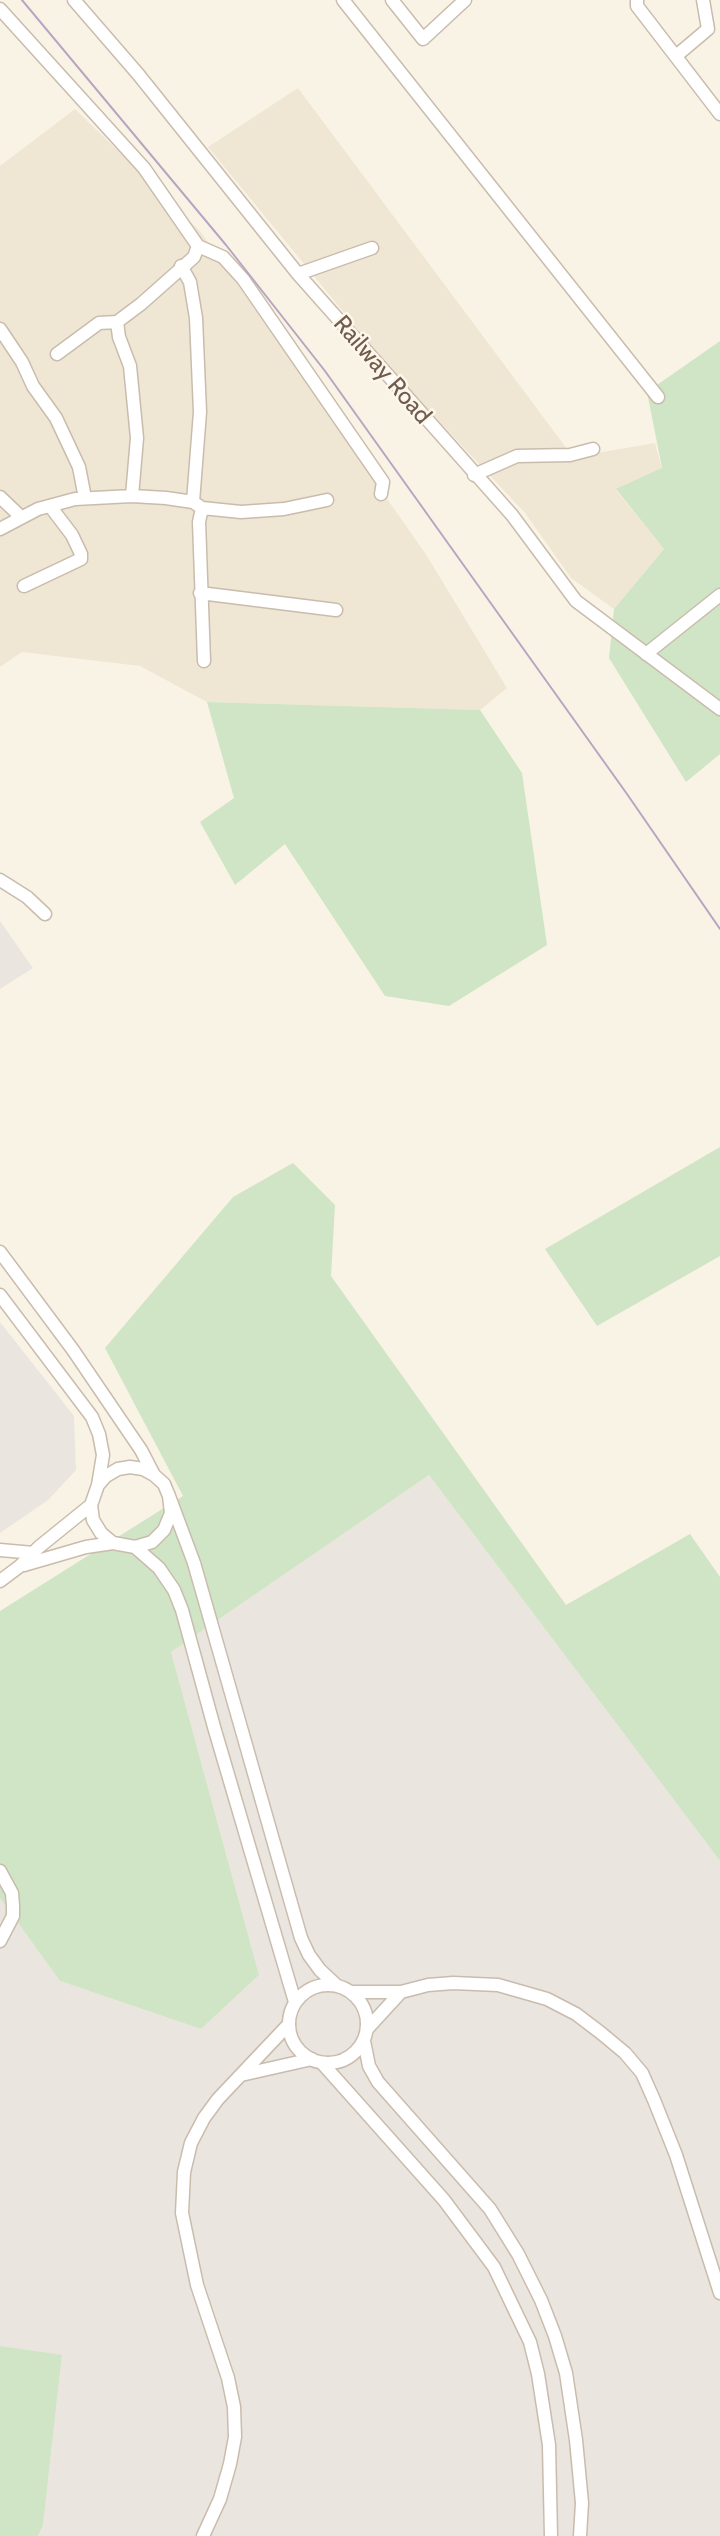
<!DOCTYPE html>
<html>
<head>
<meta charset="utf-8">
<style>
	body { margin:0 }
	canvas { display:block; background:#f9f3e5 }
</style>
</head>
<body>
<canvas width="720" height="2536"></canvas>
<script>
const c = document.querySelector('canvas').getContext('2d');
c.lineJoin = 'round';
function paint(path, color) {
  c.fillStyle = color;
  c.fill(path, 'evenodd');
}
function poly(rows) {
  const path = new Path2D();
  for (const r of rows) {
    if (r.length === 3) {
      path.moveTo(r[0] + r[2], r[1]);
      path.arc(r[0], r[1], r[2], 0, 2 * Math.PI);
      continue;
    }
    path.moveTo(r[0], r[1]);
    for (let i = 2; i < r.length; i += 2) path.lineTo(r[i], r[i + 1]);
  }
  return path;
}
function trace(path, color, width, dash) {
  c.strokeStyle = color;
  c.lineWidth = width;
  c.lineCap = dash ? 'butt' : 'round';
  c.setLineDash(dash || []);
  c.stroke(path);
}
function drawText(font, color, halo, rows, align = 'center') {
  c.font = font + ' Cabin,sans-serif';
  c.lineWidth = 5;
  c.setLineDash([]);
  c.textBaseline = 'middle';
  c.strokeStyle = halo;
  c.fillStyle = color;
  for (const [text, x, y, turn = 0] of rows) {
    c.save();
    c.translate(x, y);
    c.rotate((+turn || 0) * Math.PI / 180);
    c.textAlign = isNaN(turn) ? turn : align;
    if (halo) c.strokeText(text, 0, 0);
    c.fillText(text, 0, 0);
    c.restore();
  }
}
const residential = poly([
	[298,88,573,457,655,443,662,469,616,490,664,549,614,609,571,578,525,513,392,371,208,147],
	[75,109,200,231,427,556,507,688,480,710,207,702,140,666,22,652,0,667,0,166]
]);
const industrial = poly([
	[0,921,33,968,0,989],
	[0,1322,74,1416,76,1470,48,1500,0,1533],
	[429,1475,720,1861,720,2536,38,2536,43,2525,62,2356,0,2346,0,1898,60,1981,201,2029,259,1975,171,1652]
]);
const green = poly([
	[720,341,720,754,686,782,609,658,614,609,664,549,616,489,662,468,647,392],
	[207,702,480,710,522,773,547,945,449,1006,385,996,285,844,235,885,200,822,234,798],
	[720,1147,720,1256,597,1326,545,1249],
	[293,1163,335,1205,331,1276,566,1605,690,1534,720,1577,720,1861,429,1475,171,1652,259,1975,201,2029,60,1981,0,1898,0,1611,183,1496,105,1348,233,1197],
	[0,2346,62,2355,43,2525,38,2536,0,2536]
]);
const minor = poly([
	[74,0,138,74,298,274,512,515,576,601,720,709],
	[343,0,658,397],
	[392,0,423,39,465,0],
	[637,0,637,6,720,114],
	[0,9,144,168,198,246,223,257,243,279,383,482,381,494],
	[676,56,708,29,703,0],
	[181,266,190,282,196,318,200,412,193,502],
	[298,274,372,248],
	[117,322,119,337,130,366,137,438,132,496],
	[0,329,22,362,33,386,56,418,79,467,85,498],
	[57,354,99,323,117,322,141,304,194,257,198,246],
	[474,475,517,456,570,455,593,449],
	[0,497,21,517],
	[202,508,199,522,204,661],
	[0,529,38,509,75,499,132,496,166,498,193,502,202,508,241,512,284,509,327,500],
	[24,586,81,559,81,554,72,535,50,506],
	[200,593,336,610],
	[646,654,720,595],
	[0,880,27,897,45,914],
	[0,1252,73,1350,141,1450,154,1475],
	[0,1295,92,1417,99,1434,103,1455,98,1485],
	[169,1496,194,1563,301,1938,309,1955,320,1970,336,1985],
	[135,1547,159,1568,174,1590,182,1610,214,1727,295,2002],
	[0,1550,34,1553],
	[24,1565,86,1547,113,1543],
	[0,1581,20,1566,39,1547,91,1505,98,1485,106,1476,118,1469,130,1467,143,1469,154,1475,164,1484,169,1496,171,1513,164,1530,152,1542,135,1547,113,1543,101,1533,93,1520,91,1505],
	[0,1871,12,1893,13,1906,13,1916,0,1941],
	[328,2024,39],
	[352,1992,401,1992,428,1985,453,1983,498,1985,547,1999,576,2014,601,2033,625,2053,642,2073,654,2100,676,2155,720,2293],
	[368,2028,401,1992],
	[364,2041,369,2066,378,2082,490,2209,518,2254,541,2300,555,2336,566,2373,576,2440,582,2503,580,2536],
	[322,2063,444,2200,494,2267,530,2342,538,2374,549,2445,551,2536],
	[241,2075,312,2059],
	[203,2536,220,2499,230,2464,235,2437,234,2407,228,2378,197,2285,182,2213,184,2172,191,2143,204,2118,218,2099,289,2024]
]);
const tram = poly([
	[22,0,226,245,325,371,627,794,720,929]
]);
const streetNames = [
	["Railway Road",382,370,49]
];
paint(residential, '#f0e6d4');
paint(industrial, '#eae5df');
paint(green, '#cfe5c5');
trace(minor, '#c9bcad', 15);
trace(minor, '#fff', 12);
trace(tram, '#b7a5c1', 2);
drawText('24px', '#6f5c4d', '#fdf7eb', streetNames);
</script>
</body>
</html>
